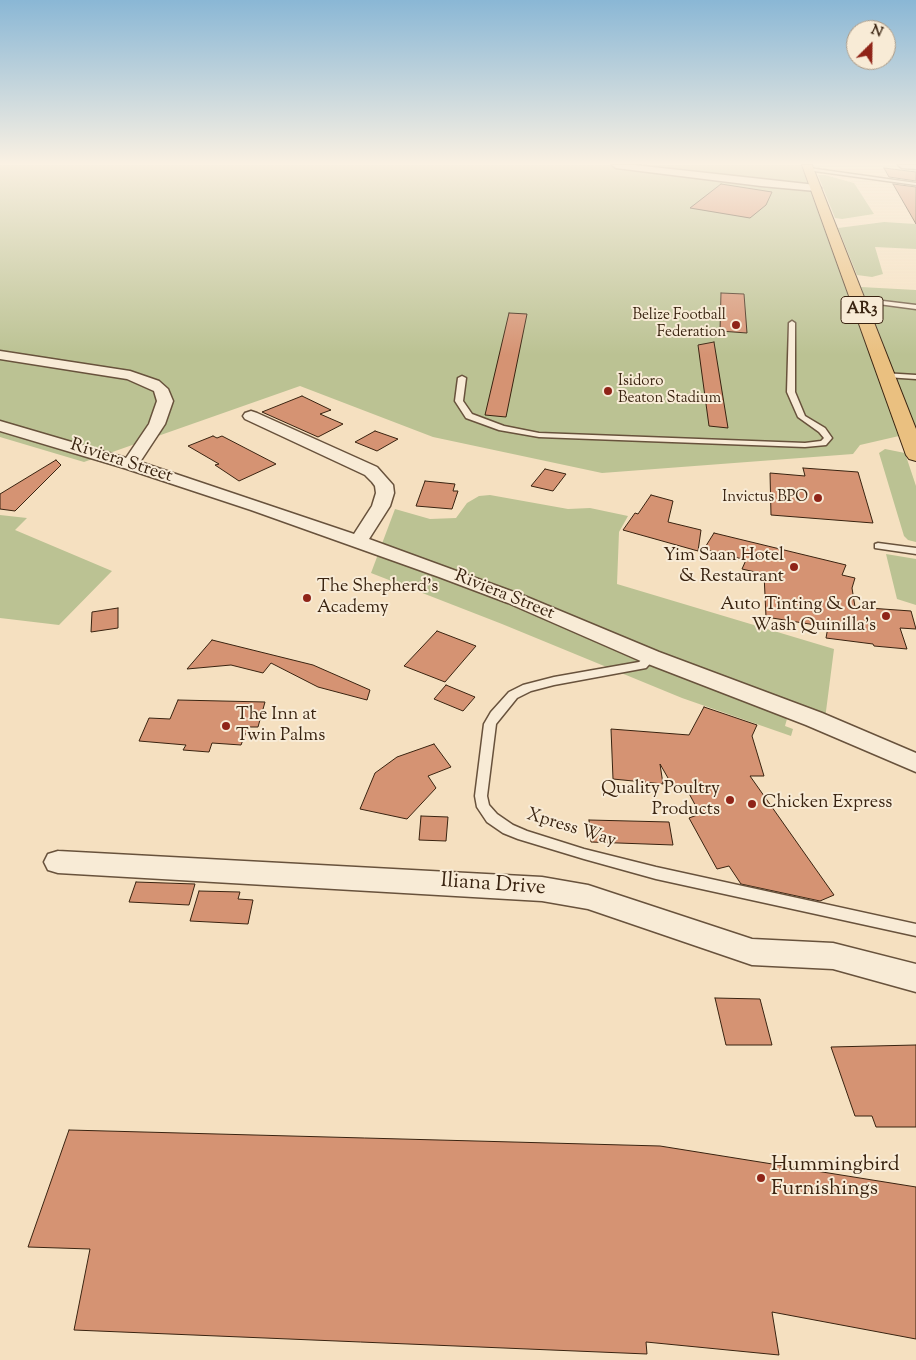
<!DOCTYPE html>
<html>
<head>
<meta charset="utf-8">
<style>
	body { margin:0 }
	#map { position:relative; width:916px; height:1360px; overflow:hidden; background:#f5e0c0; font-family:"Sorts Mill Goudy",serif }
	canvas { display:block }
	.north { position:absolute; left:846px; top:20px; width:50px; height:50px; box-sizing:border-box; background:#f8ebd6; border:1px solid #ac9b87; border-radius:50%; rotate:23deg; font-size:14px; font-weight:700; line-height:20px; text-align:center; color:#392310 }
	.north::after { content:''; display:block; margin:auto; width:18px; height:22px; background:#8f2418; clip-path:polygon(50% 0,100% 100%,50% 72%,0 100%) }
</style>
</head>
<body>
<div id="map">
<canvas width="916" height="1360"></canvas>
<div class="north">N</div>
</div>
<script>
const c = document.querySelector('canvas').getContext('2d');
c.lineJoin = 'round';
function paint(path, color) {
  c.fillStyle = color;
  c.fill(path, 'evenodd');
}
function poly(rows) {
  const path = new Path2D();
  for (const r of rows) {
    path.moveTo(r[0], r[1]);
    for (let i = 2; i < r.length; i += 2) path.lineTo(r[i], r[i + 1]);
  }
  return path;
}
function trace(path, color, width, dash) {
  c.strokeStyle = color;
  c.lineWidth = width;
  c.lineCap = dash ? 'butt' : 'round';
  c.setLineDash(dash || []);
  c.stroke(path);
}
function drawText(font, color, halo, rows, align = 'center') {
  c.font = font + ' "Sorts Mill Goudy",serif';
  c.lineWidth = 4;
  c.setLineDash([]);
  c.textBaseline = 'middle';
  c.strokeStyle = halo;
  c.fillStyle = color;
  for (const [text, x, y, turn = 0] of rows) {
    c.save();
    c.translate(x, y);
    c.rotate((+turn || 0) * Math.PI / 180);
    c.textAlign = isNaN(turn) ? turn : align;
    if (halo) c.strokeText(text, 0, 0);
    c.fillText(text, 0, 0);
    c.restore();
  }
}
const green = poly([
	[0,165,801,165,899,436,860,445,853,454,602,473,433,437,300,386,84,462,0,437],
	[818,175,825,175,854,183,874,214,842,219,835,218],
	[884,222,916,224,916,249,875,247,883,274,872,277,857,275,838,228],
	[861,287,916,290,916,429],
	[885,449,905,453,916,486,916,542,908,540,904,536,879,453],
	[490,495,568,509,590,508,628,516,619,532,617,584,834,649,825,719,790,708,785,726,793,729,791,736,682,698,502,624,371,573,395,509,430,519,456,518,467,503,479,496],
	[0,515,27,518,15,530,112,571,59,625,0,618],
	[886,554,916,559,916,605,897,599]
]);
const building = poly([
	[884,168,916,172,916,181,889,177,884,168],
	[721,184,772,192,766,205,750,218,690,208,721,184],
	[893,184,916,187,916,224,893,184],
	[721,293,744,294,747,333,720,331,721,293],
	[509,313,527,314,506,417,485,415,509,313],
	[714,342,728,428,709,426,698,345,714,342],
	[302,396,331,410,320,414,343,424,318,437,262,412,302,396],
	[375,431,398,439,377,451,355,442,375,431],
	[213,436,217,438,222,436,276,464,239,481,215,465,219,464,188,446,213,436],
	[56,460,61,465,15,511,0,509,0,494,56,460],
	[803,468,858,472,873,523,771,515,770,473,805,476,803,468],
	[545,469,566,474,553,491,531,486,545,469],
	[425,481,455,484,453,491,458,491,452,509,416,506,425,481],
	[651,495,673,501,668,522,701,530,698,551,623,530,635,513,638,514,651,495],
	[714,533,846,565,842,575,855,578,852,588,855,607,911,611,916,629,900,628,907,649,874,646,873,644,826,638,828,627,766,617,764,574,742,569,746,560,704,549,714,533],
	[118,608,118,628,91,632,92,612,118,608],
	[437,631,476,646,445,682,404,666,437,631],
	[212,640,313,665,370,690,367,700,318,687,271,663,263,673,231,665,187,669,212,640],
	[446,685,475,697,463,711,434,699,446,685],
	[178,700,265,702,258,727,248,727,241,745,212,743,209,752,183,750,186,745,139,741,149,718,170,719,178,700],
	[704,707,757,725,752,736,764,776,750,776,834,895,820,901,741,884,729,866,717,869,689,818,700,814,685,786,672,785,660,764,663,784,613,779,611,729,689,735,704,707],
	[434,744,451,767,428,776,436,788,407,819,360,809,375,773,397,757,434,744],
	[421,816,448,817,446,841,419,840,421,816],
	[589,820,669,822,673,845,591,842,589,820],
	[136,882,195,884,189,905,129,902,136,882],
	[199,891,240,892,238,899,253,900,248,924,190,921,199,891],
	[715,998,760,999,772,1045,726,1045,715,998],
	[916,1045,916,1127,876,1127,872,1116,855,1116,831,1047,916,1045],
	[69,1130,660,1146,916,1187,916,1339,772,1312,779,1355,646,1342,647,1354,74,1330,90,1249,28,1247,69,1130]
]);
const service = poly([
	[809,168,916,183,916,185,807,170,809,168],
	[858,298,916,305,916,309,856,301,855,300,858,298],
	[792,321,795,323,795,392,805,416,825,428,832,438,826,445,805,447,539,437,499,430,466,418,455,401,458,378,462,376,466,378,463,401,472,414,504,426,539,433,805,443,821,441,824,438,819,432,798,417,787,392,789,323,792,321],
	[883,373,916,375,916,379,886,377,883,377,883,373],
	[878,543,916,548,916,554,875,548,875,544,878,543],
	[651,653,656,657,646,668,554,685,531,691,517,698,496,724,487,796,489,805,497,814,513,825,527,831,584,849,656,867,916,924,916,936,656,879,584,859,518,839,503,833,487,822,477,807,475,796,484,724,491,712,509,692,523,685,554,677,639,662,651,653]
]);
const minor = poly([
	[612,165,634,165,816,185,821,188,816,191,761,186,616,168,612,165],
	[898,165,916,165,916,169,902,168,898,165],
	[0,351,130,371,159,381,168,389,173,401,165,424,140,462,354,534,372,506,376,493,375,486,372,482,365,475,245,419,243,416,245,413,251,411,257,413,377,467,393,485,394,493,390,506,369,539,522,595,659,652,822,713,916,753,916,772,806,725,643,662,508,603,439,577,251,510,124,468,0,431,0,421,126,458,149,424,157,401,154,391,127,379,0,359,0,351],
	[58,851,542,877,588,885,752,939,833,943,916,964,916,992,833,969,752,965,588,909,542,901,58,873,48,870,44,862,48,854,58,851]
]);
const primary = poly([
	[802,165,812,165,916,429,916,461,909,459,906,455,802,165]
]);
const markers = [
	[736,325,5,"#8f2418"],
	[608,391,5,"#8f2418"],
	[818,498,5,"#8f2418"],
	[794,567,5,"#8f2418"],
	[307,598,5,"#8f2418"],
	[886,616,5,"#8f2418"],
	[226,726,5,"#8f2418"],
	[730,800,5,"#8f2418"],
	[752,804,5,"#8f2418"],
	[761,1178,5,"#8f2418"]
];
const farPoinames = [
	["Belize Football",726,316],
	["Federation",726,333],
	["Isidoro",618,382,"left"],
	["Beaton Stadium",618,399,"left"],
	["Invictus BPO",808,498]
];
const shields = [
	[862,310,42]
];
const shieldNames = [
	["AR3",862,310]
];
const streetNames = [
	["Riviera Street",121,462,18],
	["Riviera Street",504,596,22],
	["Xpress Way",571,829,17]
];
const poiNames = [
	["Yim Saan Hotel",784,557],
	["& Restaurant",784,578],
	["The Shepherd’s",317,588,"left"],
	["Academy",317,609,"left"],
	["Auto Tinting & Car",876,606],
	["Wash Quinilla's",876,627],
	["The Inn at",236,716,"left"],
	["Twin Palms",236,737,"left"],
	["Quality Poultry",720,790],
	["Products",720,811],
	["Chicken Express",762,804,"left"]
];
const nearStreetnames = [
	["Iliana Drive",493,886,4]
];
const nearPoinames = [
	["Hummingbird",771,1166],
	["Furnishings",771,1190]
];
paint(green, '#bbc293');
paint(building, '#d59373');
trace(building, '#392310', 1);
trace(service, '#68523c', 3);
trace(minor, '#68523c', 3);
trace(primary, '#392310', 2);
paint(service, '#f8ebd6');
paint(minor, '#f8ebd6');
paint(primary, '#eac080');
const sky = c.createLinearGradient(0, 0, 0, 355);
sky.addColorStop(0, '#8ab7d5');
sky.addColorStop(0.46, '#faf1e3');
sky.addColorStop(1, '#faf1e300');
c.fillStyle = sky;
c.fillRect(0, 0, 916, 355);
for (const [x, y, r, color] of markers) {
  const dot = new Path2D();
  dot.arc(x, y, r, 0, 2 * Math.PI);
  c.fillStyle = color;
  c.fill(dot);
  trace(dot, '#f8ebd6', 2);
}
drawText('15px', '#392310', '#f8ebd6', farPoinames, 'right');
for (const [x, y, w] of shields) {
  const box = new Path2D();
  box.roundRect(x - w / 2, y - 13.5, w, 27, 4);
  c.fillStyle = '#f8ebd6';
  c.fill(box);
  trace(box, '#392310', 1);
}
drawText('bold 16px', '#392310', null, shieldNames);
drawText('18px', '#392310', '#f8ebd6', streetNames);
drawText('18px', '#392310', '#f8ebd6', poiNames, 'right');
drawText('21px', '#392310', '#f8ebd6', nearStreetnames);
drawText('21px', '#392310', '#f8ebd6', nearPoinames, 'left');
</script>
</body>
</html>
